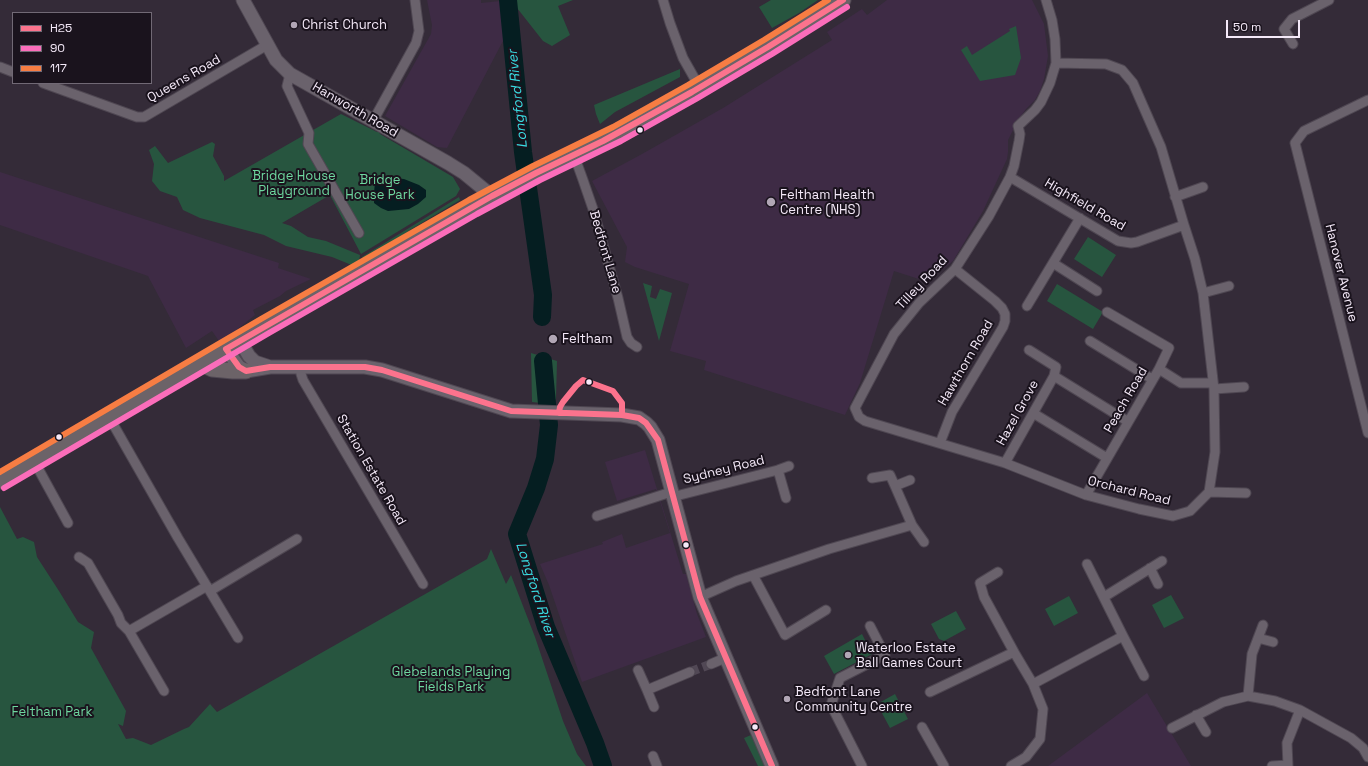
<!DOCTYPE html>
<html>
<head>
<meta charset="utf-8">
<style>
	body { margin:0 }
	#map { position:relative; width:1368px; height:766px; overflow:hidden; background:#342b38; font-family:"Space Grotesk",sans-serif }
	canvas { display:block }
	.legend { position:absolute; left:12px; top:12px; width:140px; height:72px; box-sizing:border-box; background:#1a131d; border:1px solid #716975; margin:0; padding:5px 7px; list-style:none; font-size:12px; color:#f4e9f8 }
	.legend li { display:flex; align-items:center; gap:8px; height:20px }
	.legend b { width:20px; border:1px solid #716975 }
	.scale { position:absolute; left:1226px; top:20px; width:74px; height:18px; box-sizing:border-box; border:2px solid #f4e9f8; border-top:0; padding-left:5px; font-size:12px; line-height:14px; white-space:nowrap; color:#f4e9f8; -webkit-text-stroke:3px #1a131d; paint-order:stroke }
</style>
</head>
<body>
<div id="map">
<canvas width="1368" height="766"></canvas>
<ul class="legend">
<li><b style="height:5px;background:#fc738d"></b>H25</li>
<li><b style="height:5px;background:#fb6dba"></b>90</li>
<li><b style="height:5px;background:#f77d43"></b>117</li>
</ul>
<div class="scale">50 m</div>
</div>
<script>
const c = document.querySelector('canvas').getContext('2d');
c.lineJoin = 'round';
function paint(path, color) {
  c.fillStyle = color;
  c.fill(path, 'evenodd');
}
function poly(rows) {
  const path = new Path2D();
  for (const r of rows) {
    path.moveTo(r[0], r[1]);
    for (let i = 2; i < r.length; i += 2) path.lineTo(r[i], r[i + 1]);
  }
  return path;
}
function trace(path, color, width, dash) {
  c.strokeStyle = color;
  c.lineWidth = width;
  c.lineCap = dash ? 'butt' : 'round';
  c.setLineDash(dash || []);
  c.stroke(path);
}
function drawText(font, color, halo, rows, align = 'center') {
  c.font = font + ' "Space Grotesk",sans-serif';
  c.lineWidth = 4;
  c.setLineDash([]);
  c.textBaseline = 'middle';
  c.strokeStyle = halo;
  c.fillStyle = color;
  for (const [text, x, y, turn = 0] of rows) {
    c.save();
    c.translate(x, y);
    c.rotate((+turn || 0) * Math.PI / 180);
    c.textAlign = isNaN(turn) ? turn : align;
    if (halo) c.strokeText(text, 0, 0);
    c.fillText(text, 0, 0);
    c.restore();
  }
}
const built = poly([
	[427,0,481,0,481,3,500,1,505,37,447,148,437,147,385,116,431,34,432,25],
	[887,0,1032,0,1044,24,1048,56,1044,79,1040,91,1035,100,1026,109,1018,120,1008,140,1008,152,1007,159,983,211,953,261,930,279,922,280,894,271,860,383,845,415,704,370,706,361,670,351,689,284,635,267,625,262,627,247,592,181,642,154,723,108,832,40,827,32,862,9,867,15],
	[0,172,279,263,278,268,311,279,286,291,280,296,253,310,255,315,229,336,219,341,212,331,186,348,148,276,0,225],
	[645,450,683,574,686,574,697,614,706,637,582,682,549,585,540,564,603,544,602,542,622,534,626,548,670,533,656,489,617,501,605,462],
	[1147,693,1191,766,1048,766]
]);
const green = poly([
	[517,0,573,0,558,6,570,35,552,46,543,41,517,8],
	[771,0,818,0,799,13,772,28,759,7],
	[1016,26,1021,58,1015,75,980,81,961,50,967,46,972,55,1010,31,1009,29],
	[680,69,680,77,615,112,600,124,596,114,594,105],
	[341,114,377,132,379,132,380,134,453,177,460,189,456,196,361,254,330,195,282,223,291,226,308,237,326,241,360,255,359,262,354,266,332,257,286,246,264,235,200,218,183,210,177,197,160,191,152,181,154,164,149,150,155,146,168,163,212,142,215,144,213,156,224,176,224,181],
	[459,197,460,200,410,230,365,262,362,257],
	[1088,237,1116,255,1102,277,1074,259],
	[643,283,652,286,650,297,656,299,660,289,672,293,659,341],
	[1057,284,1103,312,1093,329,1047,301],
	[531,353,557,361,556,399,550,404,532,402],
	[0,507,17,539,23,537,34,542,37,557,59,591,78,622,94,632,91,648,126,711,123,726,118,724,126,739,133,738,151,745,184,729,189,727,210,704,217,712,487,559,491,549,506,584,511,575,535,637,563,721,577,754,586,766,0,766],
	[1171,595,1184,618,1164,628,1152,605],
	[1069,596,1078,613,1054,626,1045,609],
	[956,611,966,629,944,641,939,639,931,624],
	[862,634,872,654,834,674,824,656],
	[895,694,908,719,890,728,877,704],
	[751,735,766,766,758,766,744,738]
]);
const water = poly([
	[391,178,404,179,419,185,426,190,426,197,418,204,409,209,388,211,381,208,374,203,374,193,375,182]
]);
const river = poly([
	[508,0,523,152,543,295,542,317],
	[543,361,549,425,545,459,536,488,517,534,546,627,595,743,603,766]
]);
const minorTunnel = poly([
	[690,672,711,664]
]);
const minor = poly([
	[663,0,670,23,683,58,700,88],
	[1046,0,1052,20,1055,39,1056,63,1050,83,1041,102,1035,110,1018,126,1020,134,1019,141,1014,166,1010,177,989,216,955,269,919,303,894,334,855,408,859,417,865,421,1005,463,1086,495,1139,509,1173,516,1190,511,1209,492,1215,452,1214,389,1203,293,1195,259,1184,225],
	[1293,44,1284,29,1292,19,1329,0],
	[0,67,13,72],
	[290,74,287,86,309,133,308,144,359,233],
	[43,83,137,117,144,117,267,45],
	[1368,100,1304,131,1295,143,1368,433],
	[373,121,416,43,419,31,415,0],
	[574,155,583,180,593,209,618,298,627,337,631,343,637,347],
	[1010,177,1118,241,1131,243,1137,242,1184,225,1161,147,1133,83,1122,70,1106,64,1056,63],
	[1175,197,1203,187],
	[1053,263,1097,291],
	[1203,293,1229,286],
	[1027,306,1080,218],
	[1107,312,1169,348,1159,369],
	[1090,341,1152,379],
	[301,367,301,374,303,380,423,584],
	[1054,376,1127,421],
	[1214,389,1244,387],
	[1033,413,1107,458],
	[109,417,178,538,238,638],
	[940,443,952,412,1003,327,1005,321,1005,314,1002,308,995,301,955,269],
	[34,461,68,523],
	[1005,463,1054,376,1056,367,1029,350],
	[778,470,786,498],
	[872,478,890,475,895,486,912,525,924,542],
	[895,486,910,480],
	[1209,492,1246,493],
	[1086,495,1159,369,1181,383,1213,383],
	[672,497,778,470,789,466],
	[597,516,671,492],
	[79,557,88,563,118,615,121,623,129,631,164,691],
	[1087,564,1123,636,1144,676],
	[1150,568,1158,584],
	[998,572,980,583,984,597,1014,652],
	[753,575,785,635,826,610],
	[210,591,297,539],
	[700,597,736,581,829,549,912,525],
	[1104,597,1162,561],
	[129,631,207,586],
	[1258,638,1273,642],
	[711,664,725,658],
	[638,670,647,690,690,672],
	[1033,684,1123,636],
	[647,690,654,707],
	[930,692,1014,652,1033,684,1043,709,1040,739,1026,757,1011,766],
	[1248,696,1252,654,1263,625],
	[1196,715,1206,732],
	[922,727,944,766],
	[1172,728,1223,702,1248,696,1275,701,1300,710,1351,738,1363,748,1368,757],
	[653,756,657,766],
	[862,766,831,705,840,678,885,655,870,626],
	[1272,766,1287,765],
	[1288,766,1287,743,1300,710]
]);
const secondary = poly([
	[243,0,276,60,290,74,448,163,464,173,492,196],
	[240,341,249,356,255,362,270,367],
	[226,349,239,367,246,371,270,367,365,367,382,370,511,411,622,415,639,418,646,423,650,427,658,440,700,597,772,766]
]);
const primary = poly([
	[205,362,208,367,212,369,233,371,246,371],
	[0,481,265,326,473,207,536,173,617,134,692,92,768,47,843,0]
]);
const bus1 = poly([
	[559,413,560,407,563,402,576,386,583,380,613,391,622,403,622,415],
	[772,766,700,597,658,440,646,423,639,418,622,415,511,411,382,370,365,367,270,367,246,371,239,367,226,349,492,196,536,173,603,141,692,92,768,47,843,0]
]);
const bus2 = poly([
	[4,488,269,333,477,214,540,180,621,141,696,99,772,54,847,7]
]);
const bus3 = poly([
	[0,472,261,319,469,200,533,166,613,127,688,85,764,40,828,0]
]);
const markers = [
	[294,25,4,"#b1a6b5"],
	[640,130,3.5,"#f4e9f8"],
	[771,202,5,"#b1a6b5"],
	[553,339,5,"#b1a6b5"],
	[589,382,3.5,"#f4e9f8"],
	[59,437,3.5,"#f4e9f8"],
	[686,545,3.5,"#f4e9f8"],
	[848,655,4,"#b1a6b5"],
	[787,699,4,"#b1a6b5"],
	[755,727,3.5,"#f4e9f8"]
];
const poiNames = [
	["Christ Church",302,25],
	["Feltham Health",780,195],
	["Centre (NHS)",780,210],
	["Feltham",562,339],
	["Waterloo Estate",856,648],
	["Ball Games Court",856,663],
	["Bedfont Lane",795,692],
	["Community Centre",795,707]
];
const streetNames = [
	["Queens Road",184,79,-30],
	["Hanworth Road",355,110,30],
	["Highfield Road",1085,205,30],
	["Bedfont Lane",605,252,74],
	["Hanover Avenue",1341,273,76],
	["Tilley Road",922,283,-47],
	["Hawthorn Road",966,363,-60],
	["Peach Road",1126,400,-60],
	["Hazel Grove",1018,413,-61],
	["Station Estate Road",371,470,60],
	["Sydney Road",724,470,-14],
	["Orchard Road",1129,491,14]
];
const parkNames = [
	["Bridge House",294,176],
	["Playground",294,191],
	["Bridge",380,180],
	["House Park",380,195],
	["Glebelands Playing",451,672],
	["Fields Park",451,687],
	["Feltham Park",52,712]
];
const waterNames = [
	["Longford River",518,99,-96],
	["Longford River",535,590,72]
];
paint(built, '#3e2b45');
paint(green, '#27553f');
paint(water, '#051e21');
trace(river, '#051e21', 18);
trace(minorTunnel, '#514855', 9, [9, 4.5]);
trace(minor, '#4f4752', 11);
trace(secondary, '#4f4752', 15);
trace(primary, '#4f4752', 17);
trace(minor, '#6a626c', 9);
trace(secondary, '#6a626c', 13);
trace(primary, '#6c6368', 15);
trace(bus1, '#fc738d', 6);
trace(bus2, '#fb6dba', 6);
trace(bus3, '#f77d43', 6);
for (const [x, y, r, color] of markers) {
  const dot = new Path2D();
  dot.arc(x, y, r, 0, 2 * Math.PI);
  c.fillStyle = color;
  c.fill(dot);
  trace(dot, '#1a131d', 1.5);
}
drawText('13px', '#f4e9f8', '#1a131d', poiNames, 'left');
drawText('13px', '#f4e9f8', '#1a131d', streetNames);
drawText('13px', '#6ed79f', '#1a131d', parkNames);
drawText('italic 14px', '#39dce2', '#1a131d', waterNames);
</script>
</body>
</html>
